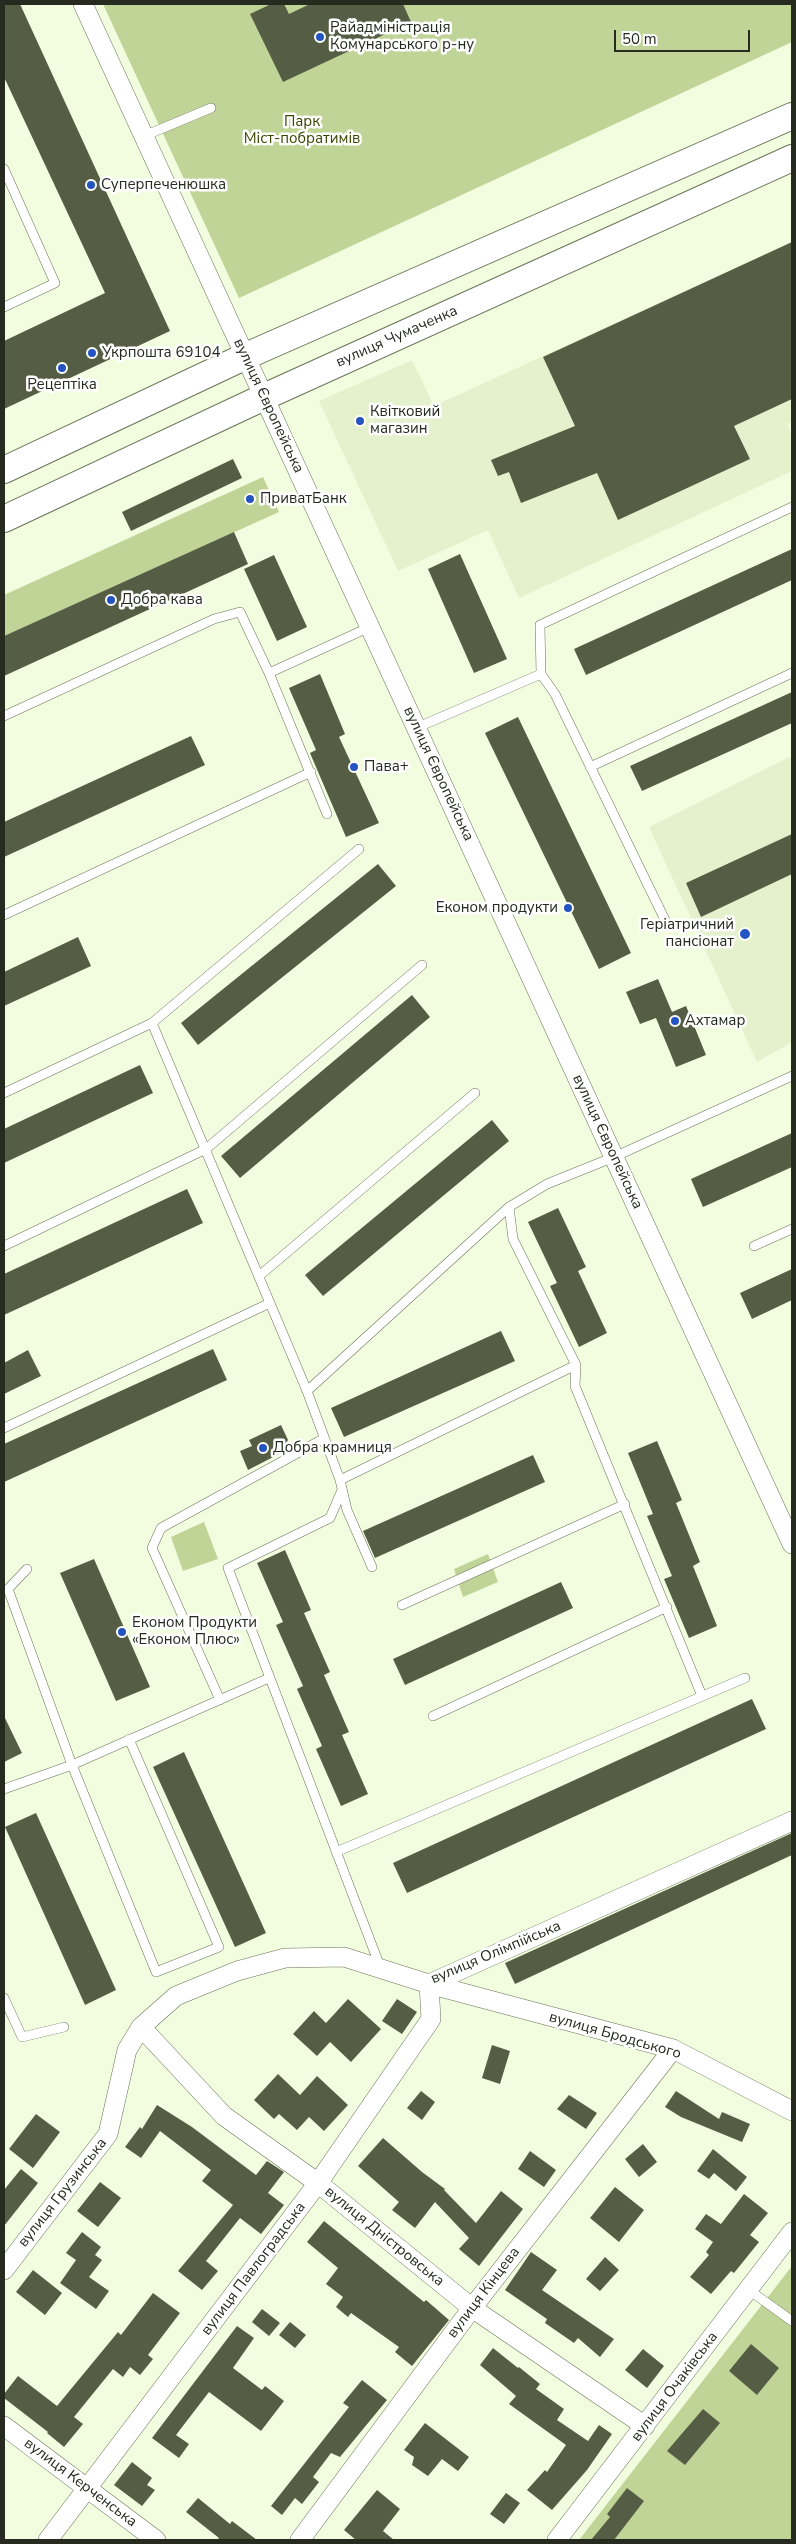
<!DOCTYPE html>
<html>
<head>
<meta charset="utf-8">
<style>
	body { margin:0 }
	#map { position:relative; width:796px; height:2544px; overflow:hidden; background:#f2fddf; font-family:"Nunito Sans",sans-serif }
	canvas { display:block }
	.frame { position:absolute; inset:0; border:5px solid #262a1f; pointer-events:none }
	.scale { position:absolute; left:614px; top:30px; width:136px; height:22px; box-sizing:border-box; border:2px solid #262a1f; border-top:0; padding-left:6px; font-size:15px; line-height:18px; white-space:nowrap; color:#262a1f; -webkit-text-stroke:4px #fff; paint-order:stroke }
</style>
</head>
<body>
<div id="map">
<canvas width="796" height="2544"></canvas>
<div class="frame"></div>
<div class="scale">50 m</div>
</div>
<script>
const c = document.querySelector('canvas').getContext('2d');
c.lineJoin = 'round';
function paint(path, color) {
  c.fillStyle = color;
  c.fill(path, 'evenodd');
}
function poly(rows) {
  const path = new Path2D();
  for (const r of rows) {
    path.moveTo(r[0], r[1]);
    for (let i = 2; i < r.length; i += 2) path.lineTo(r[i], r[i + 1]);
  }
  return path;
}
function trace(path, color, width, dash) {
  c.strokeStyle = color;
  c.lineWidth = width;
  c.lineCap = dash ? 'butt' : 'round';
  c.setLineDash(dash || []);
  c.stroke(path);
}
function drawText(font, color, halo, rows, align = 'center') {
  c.font = font + ' "Nunito Sans",sans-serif';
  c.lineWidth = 5;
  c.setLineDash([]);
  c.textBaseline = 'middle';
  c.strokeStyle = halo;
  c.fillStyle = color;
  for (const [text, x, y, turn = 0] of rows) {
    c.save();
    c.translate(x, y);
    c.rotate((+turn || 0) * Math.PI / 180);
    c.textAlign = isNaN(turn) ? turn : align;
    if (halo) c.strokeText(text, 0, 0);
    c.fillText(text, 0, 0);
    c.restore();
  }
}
const built = poly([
	[792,242,792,422,787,424,792,435,792,471,519,598,488,530,398,571,319,401,412,360,434,406],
	[792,756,792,1042,757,1062,649,827]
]);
const green = poly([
	[103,4,792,4,792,42,239,298],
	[263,477,279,512,4,636,4,595],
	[204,1522,218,1559,183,1571,171,1537],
	[488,1554,498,1582,463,1597,454,1569],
	[792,2266,792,2540,579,2540]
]);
const building = poly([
	[4,4,20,4,170,331,4,409,4,341,105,293,4,77],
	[271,4,284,4,289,14,310,4,403,4,411,22,283,82,250,14],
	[792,242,792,399,734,426,750,459,618,520,597,473,521,503,509,472,498,476,491,460,575,426,543,357],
	[233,459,242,478,131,531,122,512],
	[234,532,248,564,4,676,4,636],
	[792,549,792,580,586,675,574,649],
	[460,554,507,659,474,673,428,569],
	[274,555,307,627,277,641,244,569],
	[320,674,345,734,339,737,379,823,346,837,310,753,316,750,289,688],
	[792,692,792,723,642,791,630,766],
	[518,717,631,953,599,969,485,733],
	[191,736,205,765,4,857,4,822],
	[792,834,792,874,701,917,686,883],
	[378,864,396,886,198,1045,181,1023],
	[78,937,91,966,4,1006,4,972],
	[658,979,672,1012,686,1006,706,1055,676,1067,656,1018,640,1024,626,992],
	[412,995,430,1017,240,1178,221,1156],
	[140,1065,153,1093,4,1163,4,1129],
	[492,1120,509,1141,323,1296,305,1275],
	[792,1133,792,1167,703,1207,691,1179],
	[187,1189,203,1223,4,1315,4,1274],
	[558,1208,586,1267,578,1271,607,1333,579,1347,550,1286,557,1283,528,1222],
	[792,1269,792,1300,752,1319,740,1293],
	[501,1331,515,1361,344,1437,331,1408],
	[213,1349,227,1380,4,1482,4,1444],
	[28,1350,41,1376,4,1394,4,1363],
	[281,1425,288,1440,279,1454,248,1470,240,1451,252,1446,249,1440],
	[657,1441,682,1500,676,1503,700,1562,693,1566,717,1626,689,1638,664,1579,672,1576,647,1516,653,1514,628,1453],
	[533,1455,545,1482,375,1558,363,1531],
	[285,1550,311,1610,304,1613,330,1672,324,1675,349,1732,342,1735,368,1794,341,1806,316,1749,322,1746,297,1689,303,1686,276,1625,283,1622,257,1563],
	[94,1559,150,1687,116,1701,60,1573],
	[561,1582,573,1608,405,1685,393,1659],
	[752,1699,766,1729,407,1893,393,1863],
	[4,1716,22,1753,4,1762],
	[184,1752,266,1933,235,1947,153,1767],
	[36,1813,116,1990,85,2005,5,1827],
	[792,1833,792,1855,515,1984,505,1963],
	[348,1999,381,2029,351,2062,330,2042,317,2056,293,2034,314,2011,326,2023],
	[397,1999,417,2012,402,2034,382,2021],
	[492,2045,510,2051,500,2084,482,2078],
	[278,2074,300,2095,317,2076,348,2105,324,2131,309,2117,297,2130,279,2114,274,2119,254,2100],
	[421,2091,435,2102,422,2120,407,2108],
	[676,2091,719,2119,722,2112,750,2124,742,2142,681,2117,665,2107],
	[569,2095,597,2113,586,2129,557,2109],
	[157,2105,192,2127,256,2175,267,2161,284,2172,268,2193,284,2205,261,2234,240,2218,206,2261,218,2271,202,2290,178,2271,233,2205,202,2181,211,2170,160,2131,141,2158,125,2147,140,2127,142,2129],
	[36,2114,60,2132,33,2168,9,2149],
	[383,2138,422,2172,445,2189,444,2190,476,2223,501,2191,523,2209,479,2266,459,2249,469,2238,435,2202,415,2228,392,2210,399,2202,358,2166],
	[643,2144,657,2162,639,2177,625,2159],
	[713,2149,747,2177,736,2191,714,2173,709,2179,697,2171],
	[530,2151,556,2170,544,2187,518,2169],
	[21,2169,38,2183,4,2226,4,2190],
	[100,2182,121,2198,98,2227,77,2211],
	[615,2187,644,2210,619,2242,590,2218],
	[744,2194,768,2213,750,2235,759,2242,734,2273,731,2271,711,2294,690,2277,709,2255,706,2252,713,2242,695,2229,706,2214,721,2224],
	[324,2221,424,2302,426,2300,449,2320,412,2366,395,2352,399,2347,351,2313,348,2317,336,2307,343,2297,326,2284,338,2268,307,2242],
	[82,2232,101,2247,95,2255,102,2260,89,2277,109,2291,96,2309,60,2283,76,2260,66,2253],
	[531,2252,557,2270,542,2290,614,2339,600,2357,578,2338,574,2343,545,2323,547,2319,505,2290],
	[605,2257,619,2270,600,2291,586,2279],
	[33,2270,62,2293,45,2315,16,2292],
	[153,2293,180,2313,148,2355,153,2359,140,2375,130,2367,123,2377,113,2369,74,2417,83,2424,64,2447,47,2433,48,2432,4,2398,4,2394,18,2376,57,2406,118,2332,121,2335],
	[262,2309,280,2323,269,2336,252,2322],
	[290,2322,306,2335,295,2348,279,2335],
	[237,2326,254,2338,233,2368,262,2390,265,2386,284,2401,261,2431,209,2392,176,2435,189,2444,179,2458,152,2438],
	[751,2344,779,2368,757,2395,729,2371],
	[493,2348,518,2368,519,2367,540,2384,536,2389,564,2409,557,2420,588,2441,599,2425,612,2434,587,2470,552,2510,527,2490,545,2470,547,2472,566,2445,509,2404,516,2396,480,2365],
	[643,2349,664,2366,647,2388,625,2370],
	[362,2380,387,2400,340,2457,331,2453,313,2477,319,2482,302,2504,295,2498,282,2515,271,2506,349,2407,343,2403],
	[703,2409,720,2423,685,2465,667,2451],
	[425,2423,469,2457,458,2471,442,2459,428,2476,412,2465,414,2457,404,2450],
	[132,2462,152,2478,147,2485,155,2490,142,2506,114,2485],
	[627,2488,644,2501,614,2540,591,2540,610,2517,607,2514],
	[377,2490,400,2509,383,2531,394,2540,356,2540,344,2530],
	[506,2493,520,2503,504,2524,490,2514],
	[198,2498,230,2524,232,2521,257,2540,217,2540,219,2538,186,2512]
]);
const lane = poly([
	[144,136,211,108],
	[4,169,55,283,4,307],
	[269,673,327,814],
	[541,674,540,625,792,507],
	[4,716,214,619,240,612,269,673,370,627],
	[416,728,541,674,555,694,665,920],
	[590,767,792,673],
	[4,915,311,772],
	[152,1023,307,1391,340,1480,347,1510,372,1567],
	[4,1093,152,1023,359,849],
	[509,1207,513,1239,576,1365,575,1386,702,1696],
	[4,1246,206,1149,422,965],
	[754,1246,792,1229],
	[259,1276,475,1093],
	[307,1391,509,1207,547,1184,614,1157,792,1076],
	[4,1428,270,1303],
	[340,1480,576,1365],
	[342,1490,330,1518,228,1568,381,1969],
	[27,1569,8,1589,72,1765,156,1972,219,1947,129,1739],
	[402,1605,625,1504],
	[220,1700,152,1548,161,1528,323,1439],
	[433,1716,667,1607],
	[4,1789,72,1765,269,1678],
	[336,1852,745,1678],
	[4,1998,22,2037,64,2027],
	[749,2290,792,2321]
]);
const street = poly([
	[83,4,792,1544],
	[429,1984,792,1821],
	[141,2027,224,2116,318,2183,472,2308,645,2426],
	[4,2270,108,2134,127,2050,141,2027,176,1996,237,1971,285,1958,344,1957,429,1984,673,2049,792,2111],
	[4,2426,156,2540],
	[48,2540,318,2183,431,2019,429,1984],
	[300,2540,472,2308,673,2049],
	[557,2540,792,2232]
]);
const secondary = poly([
	[4,470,246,356,792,116],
	[4,519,264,397,792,158]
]);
const markers = [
	[320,37,5,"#2454c2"],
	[91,185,5,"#2454c2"],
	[92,353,5,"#2454c2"],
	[62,368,5,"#2454c2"],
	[360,421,5,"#2454c2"],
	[250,499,5,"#2454c2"],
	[111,600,5,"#2454c2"],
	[354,767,5,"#2454c2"],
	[568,908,5,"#2454c2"],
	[745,934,6,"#2454c2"],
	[675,1021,5,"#2454c2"],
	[263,1448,5,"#2454c2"],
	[122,1632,5,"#2454c2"]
];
const poiNames = [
	["Райадміністрація",330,28],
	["Комунарського р-ну",330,45],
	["Суперпеченюшка",101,185],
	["Укрпошта 69104",102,353],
	["Рецептіка",62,385,"center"],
	["Квітковий",370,412],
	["магазин",370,429],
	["ПриватБанк",260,499],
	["Добра кава",121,600],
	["Пава+",364,767],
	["Економ продукти",558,908,"right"],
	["Геріатричний",734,925,"right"],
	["пансіонат",734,942,"right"],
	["Ахтамар",685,1021],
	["Добра крамниця",273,1448],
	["Економ Продукти",132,1623],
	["«Економ Плюс»",132,1640]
];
const parkNames = [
	["Парк",302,122],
	["Міст-побратимів",302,139]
];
const streetNames = [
	["вулиця Чумаченка",397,337,-24],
	["вулиця Європейська",268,406,65],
	["вулиця Європейська",438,774,65],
	["вулиця Європейська",607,1142,65],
	["вулиця Олімпійська",496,1953,-23],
	["вулиця Бродського",615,2036,16],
	["вулиця Грузинська",63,2193,-52],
	["вулиця Дністровська",384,2237,39],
	["вулиця Павлоградська",254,2269,-53],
	["вулиця Кінцева",484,2293,-53],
	["вулиця Очаківська",675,2387,-53],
	["вулиця Керченська",80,2483,37]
];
paint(built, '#e4f1cc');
paint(green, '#c0d497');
paint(building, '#555e44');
trace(lane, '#697258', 10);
trace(street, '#697258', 20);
trace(secondary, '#697258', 28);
trace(lane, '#fff', 9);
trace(street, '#fff', 19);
trace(secondary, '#fff', 26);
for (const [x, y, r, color] of markers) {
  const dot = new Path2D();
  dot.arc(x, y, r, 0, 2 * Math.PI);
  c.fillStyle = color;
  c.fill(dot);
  trace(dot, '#fff', 2);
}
drawText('15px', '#262a1f', '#fff', poiNames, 'left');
drawText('15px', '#384801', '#fff', parkNames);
drawText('15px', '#262a1f', '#fff', streetNames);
</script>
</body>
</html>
